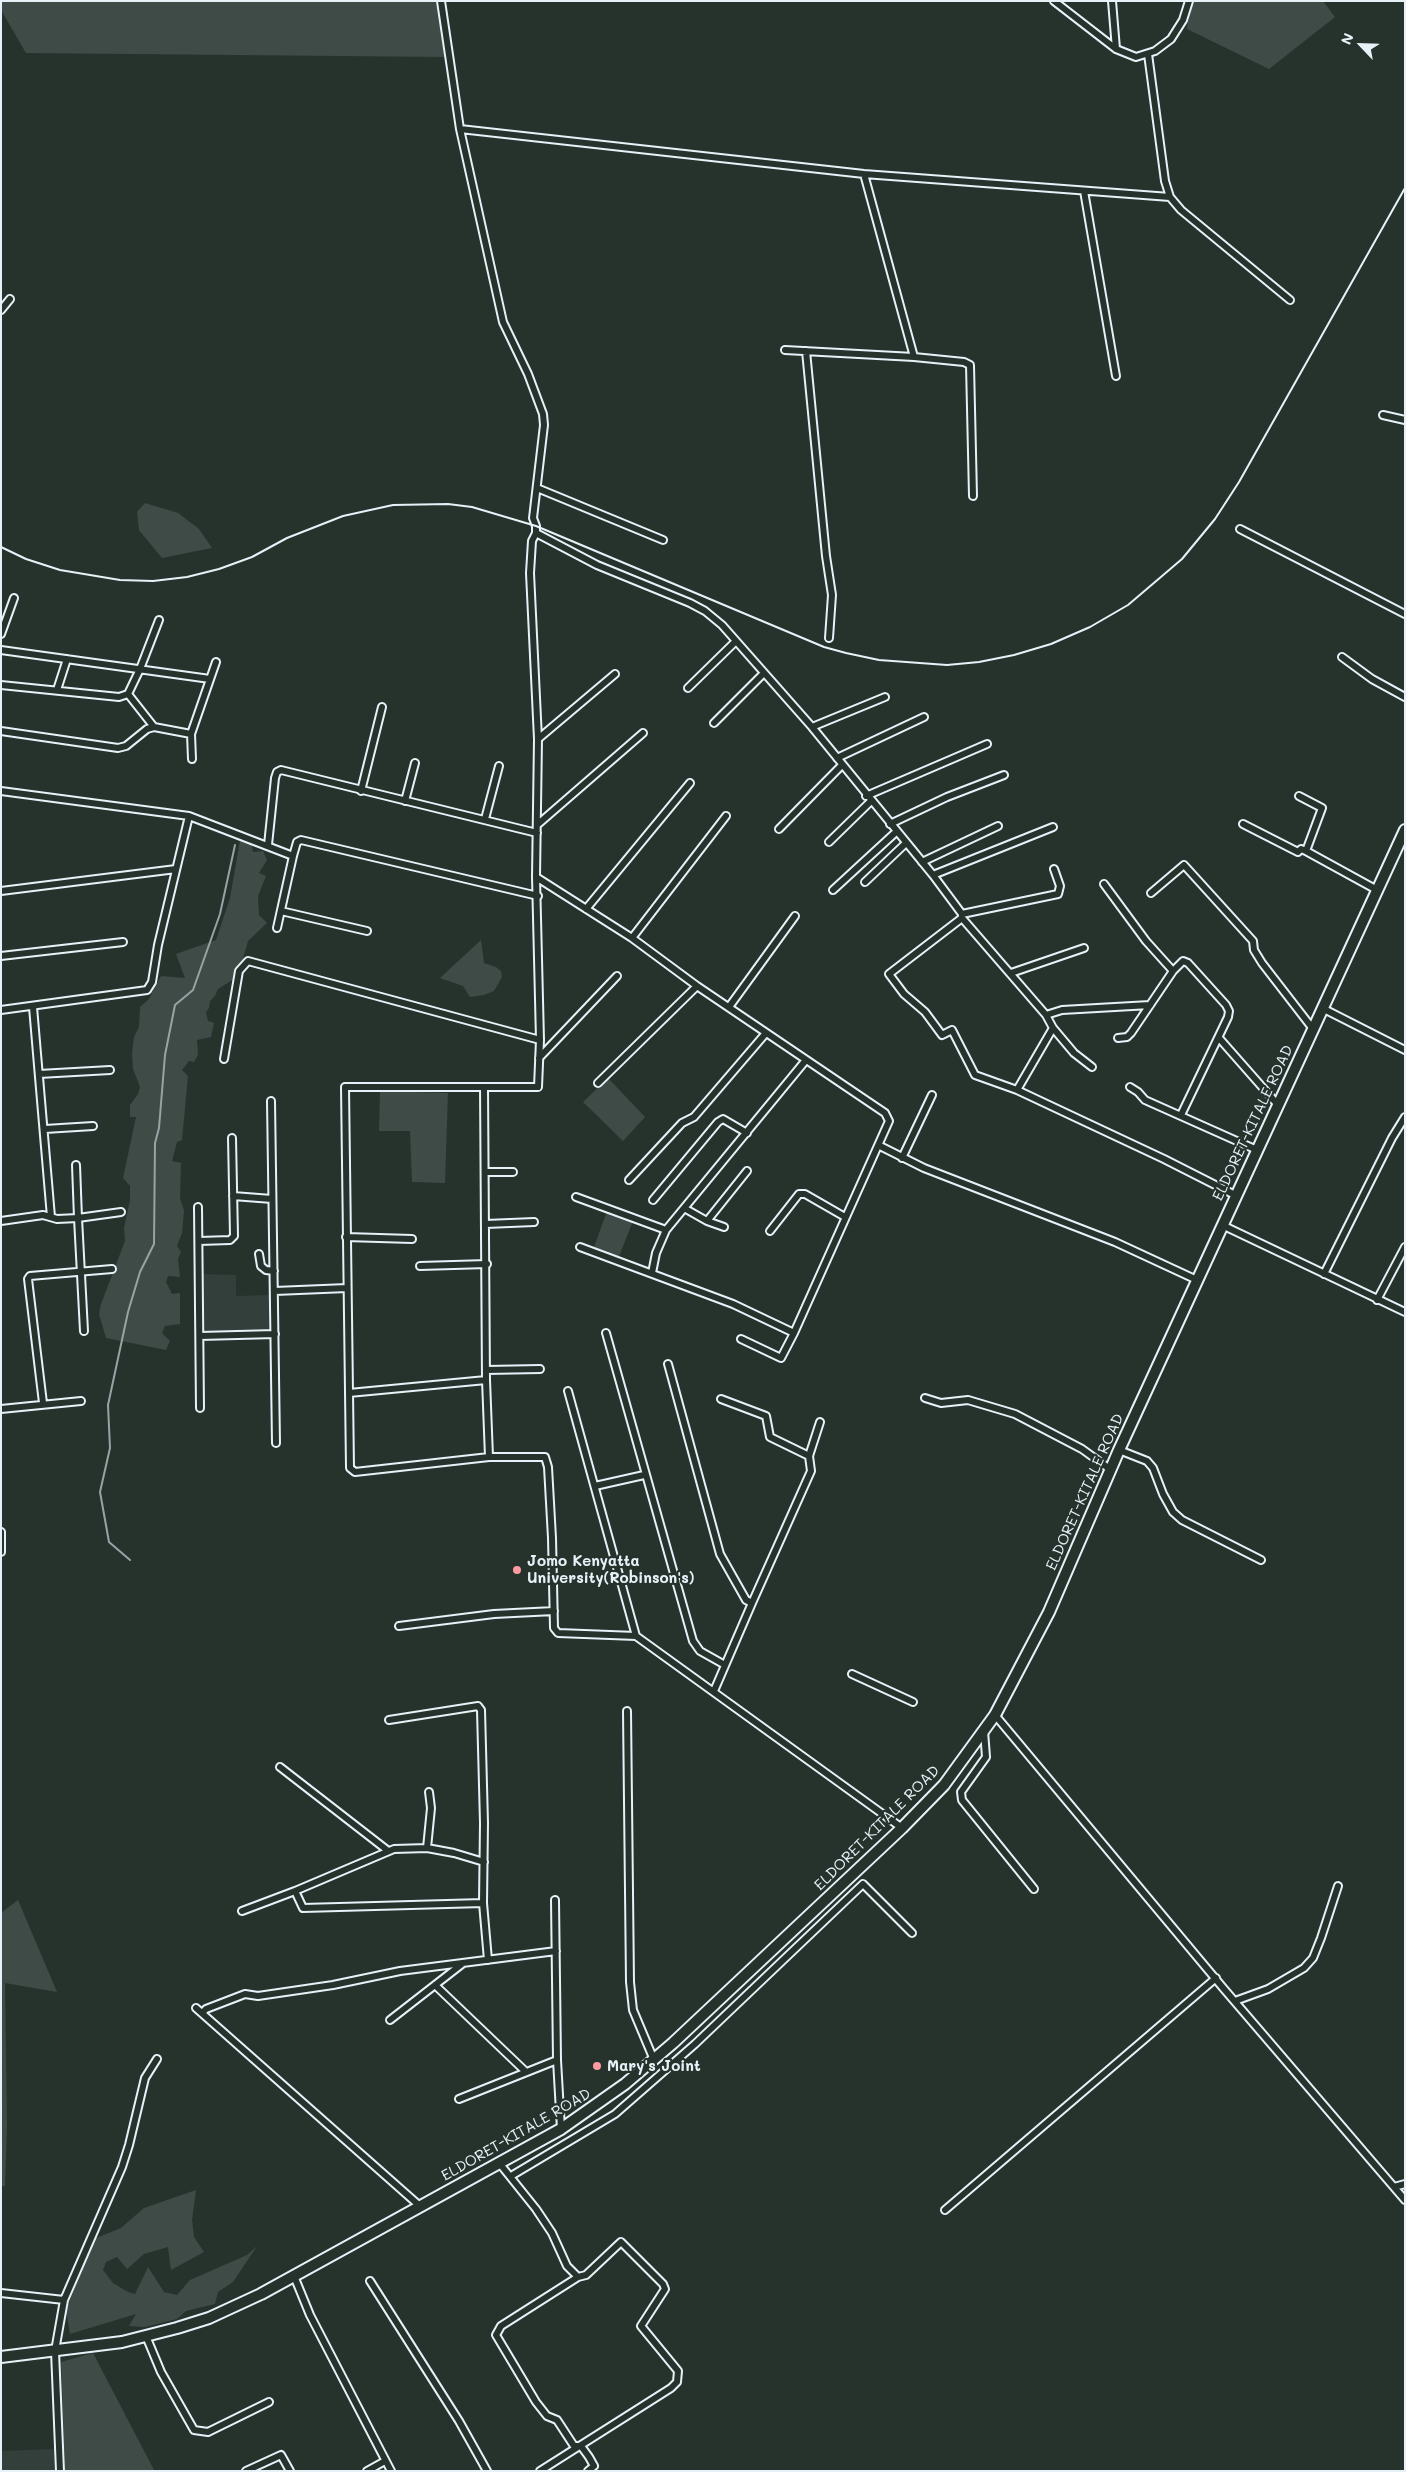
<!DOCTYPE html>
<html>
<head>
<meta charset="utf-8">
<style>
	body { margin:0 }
	#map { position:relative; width:1406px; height:2472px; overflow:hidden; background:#26332d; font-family:Mali,sans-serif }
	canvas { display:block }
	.frame { position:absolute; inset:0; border:2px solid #e8f1f8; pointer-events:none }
	.north { position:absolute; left:1336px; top:20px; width:50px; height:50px; -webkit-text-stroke:4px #26332d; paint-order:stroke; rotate:294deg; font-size:14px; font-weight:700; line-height:20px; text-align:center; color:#e8f1f8 }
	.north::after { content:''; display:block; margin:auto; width:18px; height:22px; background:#e8f1f8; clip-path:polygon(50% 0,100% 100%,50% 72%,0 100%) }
</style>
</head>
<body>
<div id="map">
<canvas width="1406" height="2472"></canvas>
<div class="frame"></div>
<div class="north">N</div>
</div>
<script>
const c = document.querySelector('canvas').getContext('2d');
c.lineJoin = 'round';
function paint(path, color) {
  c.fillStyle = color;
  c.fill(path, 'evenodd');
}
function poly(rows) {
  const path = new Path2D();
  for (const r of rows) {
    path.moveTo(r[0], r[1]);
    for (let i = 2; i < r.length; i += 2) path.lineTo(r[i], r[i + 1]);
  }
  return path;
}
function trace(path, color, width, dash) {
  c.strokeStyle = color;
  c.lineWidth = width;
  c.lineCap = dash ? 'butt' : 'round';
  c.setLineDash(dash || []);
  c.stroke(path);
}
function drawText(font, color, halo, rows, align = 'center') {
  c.font = font + ' Mali,sans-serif';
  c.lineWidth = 4.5;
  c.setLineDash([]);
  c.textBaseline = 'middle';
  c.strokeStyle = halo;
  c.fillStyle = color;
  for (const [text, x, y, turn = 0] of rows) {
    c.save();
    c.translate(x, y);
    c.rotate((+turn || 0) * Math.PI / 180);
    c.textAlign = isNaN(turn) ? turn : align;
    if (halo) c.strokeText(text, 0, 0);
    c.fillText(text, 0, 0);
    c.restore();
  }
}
const built = poly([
	[202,1274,236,1275,236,1296,269,1295,269,1332,202,1334],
	[54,2449,55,2471,1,2471,1,2451]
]);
const green = poly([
	[1,1,437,1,445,57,26,53,1,10],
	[1190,1,1323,1,1335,17,1269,69,1187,29],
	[145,503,178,513,199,529,212,548,162,558,139,530,137,512],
	[243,838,251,841,253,852,263,851,267,860,259,873,266,876,258,896,259,915,267,923,248,941,242,962,236,968,234,979,218,989,215,996,210,1001,209,1008,206,1012,208,1021,214,1023,211,1037,197,1040,198,1055,194,1062,189,1061,182,1070,188,1076,182,1140,177,1142,172,1161,181,1163,180,1198,184,1211,182,1233,177,1246,181,1252,178,1259,180,1277,168,1276,166,1282,172,1294,180,1293,180,1324,165,1326,162,1333,170,1341,166,1350,106,1338,99,1314,101,1304,125,1241,124,1228,130,1200,130,1186,123,1178,136,1117,130,1117,130,1105,138,1094,140,1087,133,1069,132,1053,134,1037,139,1027,140,1007,149,999,161,976,185,978,176,954,216,940,230,898,240,840],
	[481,940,484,963,496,967,501,971,502,977,494,991,484,995,470,997,463,986,440,978],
	[608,1078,645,1117,623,1141,583,1102],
	[380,1091,448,1093,445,1183,412,1182,410,1131,379,1131],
	[607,1211,633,1221,618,1259,593,1250],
	[18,1900,57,1992,5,1983,7,2126,5,2186,1,2186,1,1913],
	[196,2190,192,2220,194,2237,204,2252,171,2270,168,2247,144,2254,127,2269,117,2257,106,2262,103,2270,113,2283,128,2292,135,2294,148,2267,164,2292,177,2295,190,2280,247,2255,257,2246,233,2282,218,2292,215,2304,186,2311,177,2319,145,2327,129,2326,136,2314,70,2334,66,2310,80,2274,96,2238,121,2228,144,2208],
	[93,2353,154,2470,65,2471,61,2362]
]);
const stream = poly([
	[130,1560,109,1542,100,1492,110,1448,108,1405,128,1312,140,1272,154,1244,155,1143,159,1128,165,1055,175,1005,193,990,220,914,235,845]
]);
const minor = poly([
	[441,1,460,129,503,322,528,374,543,414,544,425,533,518,536,526,536,533,532,541,530,573,538,739,536,877,540,1040,538,1087,345,1087,350,1468,355,1472,489,1457,545,1457,548,1467,552,1538,554,1628,558,1633,636,1636,902,1828],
	[1054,1,1116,49,1136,57,1155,51,1171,39,1183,20,1189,1],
	[1112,1,1116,49],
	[1148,54,1165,181,1170,197,1181,210,1290,300],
	[460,129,864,174,1170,197],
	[864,174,914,357],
	[1084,191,1116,376],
	[1,310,10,299],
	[785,350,914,357,964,362,970,365,973,496],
	[806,351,826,556,832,595,829,638],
	[1383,415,1405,420],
	[537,488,663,540],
	[1240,529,1405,614],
	[536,533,597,565,690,603,705,611,722,625,812,727,933,875,962,914,962,918,1046,1015,1062,1010,1150,1005],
	[1,634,14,598],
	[1,650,210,679],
	[1342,657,1372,679,1405,697],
	[1,685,119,697,128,694,140,669,159,620],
	[688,688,736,641],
	[57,690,67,659],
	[128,694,154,727],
	[714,723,764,673],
	[812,727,885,697],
	[1,731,118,748,126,746,147,729,154,727,191,734],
	[538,739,615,674],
	[837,758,924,717],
	[192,759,191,734,216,662],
	[1,791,189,816,293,856],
	[361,791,382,707],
	[866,796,987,744],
	[1299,796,1322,808,1306,851],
	[405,801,415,763],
	[485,819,499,766],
	[890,824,947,797,1004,775],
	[1243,824,1298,852,1301,849,1306,851,1377,890],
	[537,825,643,733],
	[779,829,842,765],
	[829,842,871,801],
	[268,845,275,778,277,772,281,770,537,833],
	[922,862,998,826],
	[933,875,1053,827],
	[536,877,632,938,697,986,885,1113,889,1121,794,1333,733,1304,580,1247],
	[865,882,906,843],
	[1104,884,1146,941,1173,971],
	[833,890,896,832],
	[1,891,176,869],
	[1151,893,1184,865,1253,941,1254,950,1262,963,1313,1029],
	[586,909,690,783],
	[281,911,367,931],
	[962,914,1058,894,1060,886,1054,869],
	[962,918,889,974,904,994,925,1012,942,1035,952,1030,975,1075,1017,1090,1164,1159,1235,1195],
	[277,928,293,856,297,842,301,840,538,896],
	[632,938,726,816],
	[1,956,123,942],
	[1011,973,1084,948],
	[33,1007,51,1217],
	[729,1007,795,916],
	[1322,1008,1405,1050],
	[1,1010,147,990,152,982,158,945,189,816],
	[1053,1028,1074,1053,1092,1067],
	[1118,1038,1127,1037,1131,1033,1173,971,1183,961,1188,963,1226,1005,1229,1011,1228,1017,1181,1115],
	[1219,1038,1278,1105],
	[539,1058,617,976],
	[224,1059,239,971,248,961,540,1040],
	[39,1074,110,1070],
	[598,1083,697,986],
	[484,1087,486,1380,489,1457],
	[1130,1087,1138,1092,1145,1100,1257,1150],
	[1017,1090,1053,1028,1046,1015],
	[271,1101,276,1443],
	[45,1129,93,1126],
	[880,1146,924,1168,1115,1242,1197,1280],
	[902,1158,932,1095],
	[76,1165,78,1218,121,1212],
	[485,1172,513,1172],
	[629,1180,682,1123,694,1117,766,1033],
	[233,1196,272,1199],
	[576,1197,666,1230],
	[653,1200,718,1122,723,1119,747,1133],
	[198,1207,200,1408],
	[684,1208,707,1221,747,1171],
	[1,1221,43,1215,57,1219,78,1218,84,1331],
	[707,1221,724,1227],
	[486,1224,534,1222],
	[1222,1225,1405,1312],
	[770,1231,799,1194,805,1194,845,1217],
	[346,1237,412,1239],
	[199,1241,230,1240,234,1236,232,1138],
	[259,1254,261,1266,266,1270,274,1271],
	[420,1266,487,1264],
	[652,1273,656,1253,666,1230,806,1060],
	[1324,1274,1392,1138,1405,1117],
	[275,1291,347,1288],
	[1377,1300,1405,1247],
	[606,1333,693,1641,700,1651,725,1665],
	[200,1336,275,1334],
	[741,1339,781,1358,794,1333],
	[668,1364,720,1554,746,1600,752,1603,714,1691],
	[486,1370,540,1369],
	[568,1391,636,1636],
	[349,1393,486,1380],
	[925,1398,941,1403,968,1400,1015,1414,1082,1449,1111,1470],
	[721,1399,766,1416,770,1437,809,1456],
	[43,1403,28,1279,30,1276,112,1269],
	[1,1409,81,1401],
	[1119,1450,1147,1461,1153,1468,1163,1494,1173,1512,1182,1520,1261,1560],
	[595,1486,644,1475],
	[1,1532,1,1552],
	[752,1603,811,1471,809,1456,820,1422],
	[399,1626,494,1614,554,1611],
	[852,1674,913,1702],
	[627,1711,630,1982,633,2010,654,2060],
	[995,1715,1224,1989,1405,2200],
	[389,1720,478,1706,481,1710,484,1823,483,1903,488,1960],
	[984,1731,986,1757,961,1792,962,1800,1034,1889],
	[280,1767,387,1850],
	[427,1848,431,1808,429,1792],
	[295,1891,394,1849,427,1848,454,1853,484,1862],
	[555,1900,557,2060,561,2129],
	[242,1911,295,1891,303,1908,483,1903],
	[435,1985,525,2071],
	[1235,2001,1268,1989,1304,1968,1313,1958,1321,1938,1338,1886],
	[196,2008,421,2207],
	[202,2013,206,2009,245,1994,258,1996,333,1985,400,1971,556,1951],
	[390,2020,462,1964],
	[459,2099,557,2060],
	[500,2164,536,2209,552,2233,567,2266,578,2277,586,2275,621,2242,663,2284,665,2289,641,2326,678,2371,677,2382,671,2388,540,2471],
	[511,2176,615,2114,695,2044,863,1884,912,1933],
	[1394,2187,1405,2184],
	[945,2210,1216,1978],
	[294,2276,310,2315,391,2471],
	[578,2277,501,2326,496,2335,536,2402,547,2416,557,2420,574,2446,581,2446,589,2457,594,2466,588,2471],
	[370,2281,459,2421,487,2471],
	[1,2293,64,2300],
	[146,2336,161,2372,194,2430,208,2432,269,2402],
	[60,2471,55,2351,64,2300,122,2167,129,2145,145,2078,157,2059],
	[246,2471,281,2455,290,2471],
	[367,2471,385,2461]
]);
const highway = poly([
	[1,2357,122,2342,177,2328,209,2318,261,2294,561,2129,625,2084,673,2043,902,1828,944,1785,995,1715,1049,1612,1119,1450,1405,830]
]);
const rail = poly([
	[1,547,26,559,60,570,120,580,153,581,187,577,219,569,252,557,287,538,343,516,393,505,448,504,472,507,536,526,824,647,846,653,879,660,947,665,979,662,1014,655,1051,644,1090,627,1128,605,1182,559,1215,519,1239,482,1405,188]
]);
const markers = [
	[517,1570,5,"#ff9aa2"],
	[597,2066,5,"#ff9aa2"]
];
const streetNames = [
	["ELDORET-KITALE ROAD",1253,1123,-65],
	["ELDORET-KITALE ROAD",1085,1492,-66],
	["ELDORET-KITALE ROAD",877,1828,-45],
	["ELDORET-KITALE ROAD",516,2135,-30]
];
const poiNames = [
	["Jomo Kenyatta",527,1561],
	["University(Robinson's)",527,1578],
	["Mary's Joint",607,2066]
];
paint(built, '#333f3a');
paint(green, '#3e4b47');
trace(stream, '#98a3a5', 2);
trace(minor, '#e8f1f8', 10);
trace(highway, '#e8f1f8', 14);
trace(minor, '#26332d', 6);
trace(highway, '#26332d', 10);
trace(rail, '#e8f1f8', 2);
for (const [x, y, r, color] of markers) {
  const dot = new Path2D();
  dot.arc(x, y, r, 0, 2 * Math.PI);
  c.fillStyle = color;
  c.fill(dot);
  trace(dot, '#26332d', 2);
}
drawText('15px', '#e8f1f8', '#26332d', streetNames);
drawText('bold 15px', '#e8f1f8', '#26332d', poiNames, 'left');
</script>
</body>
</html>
